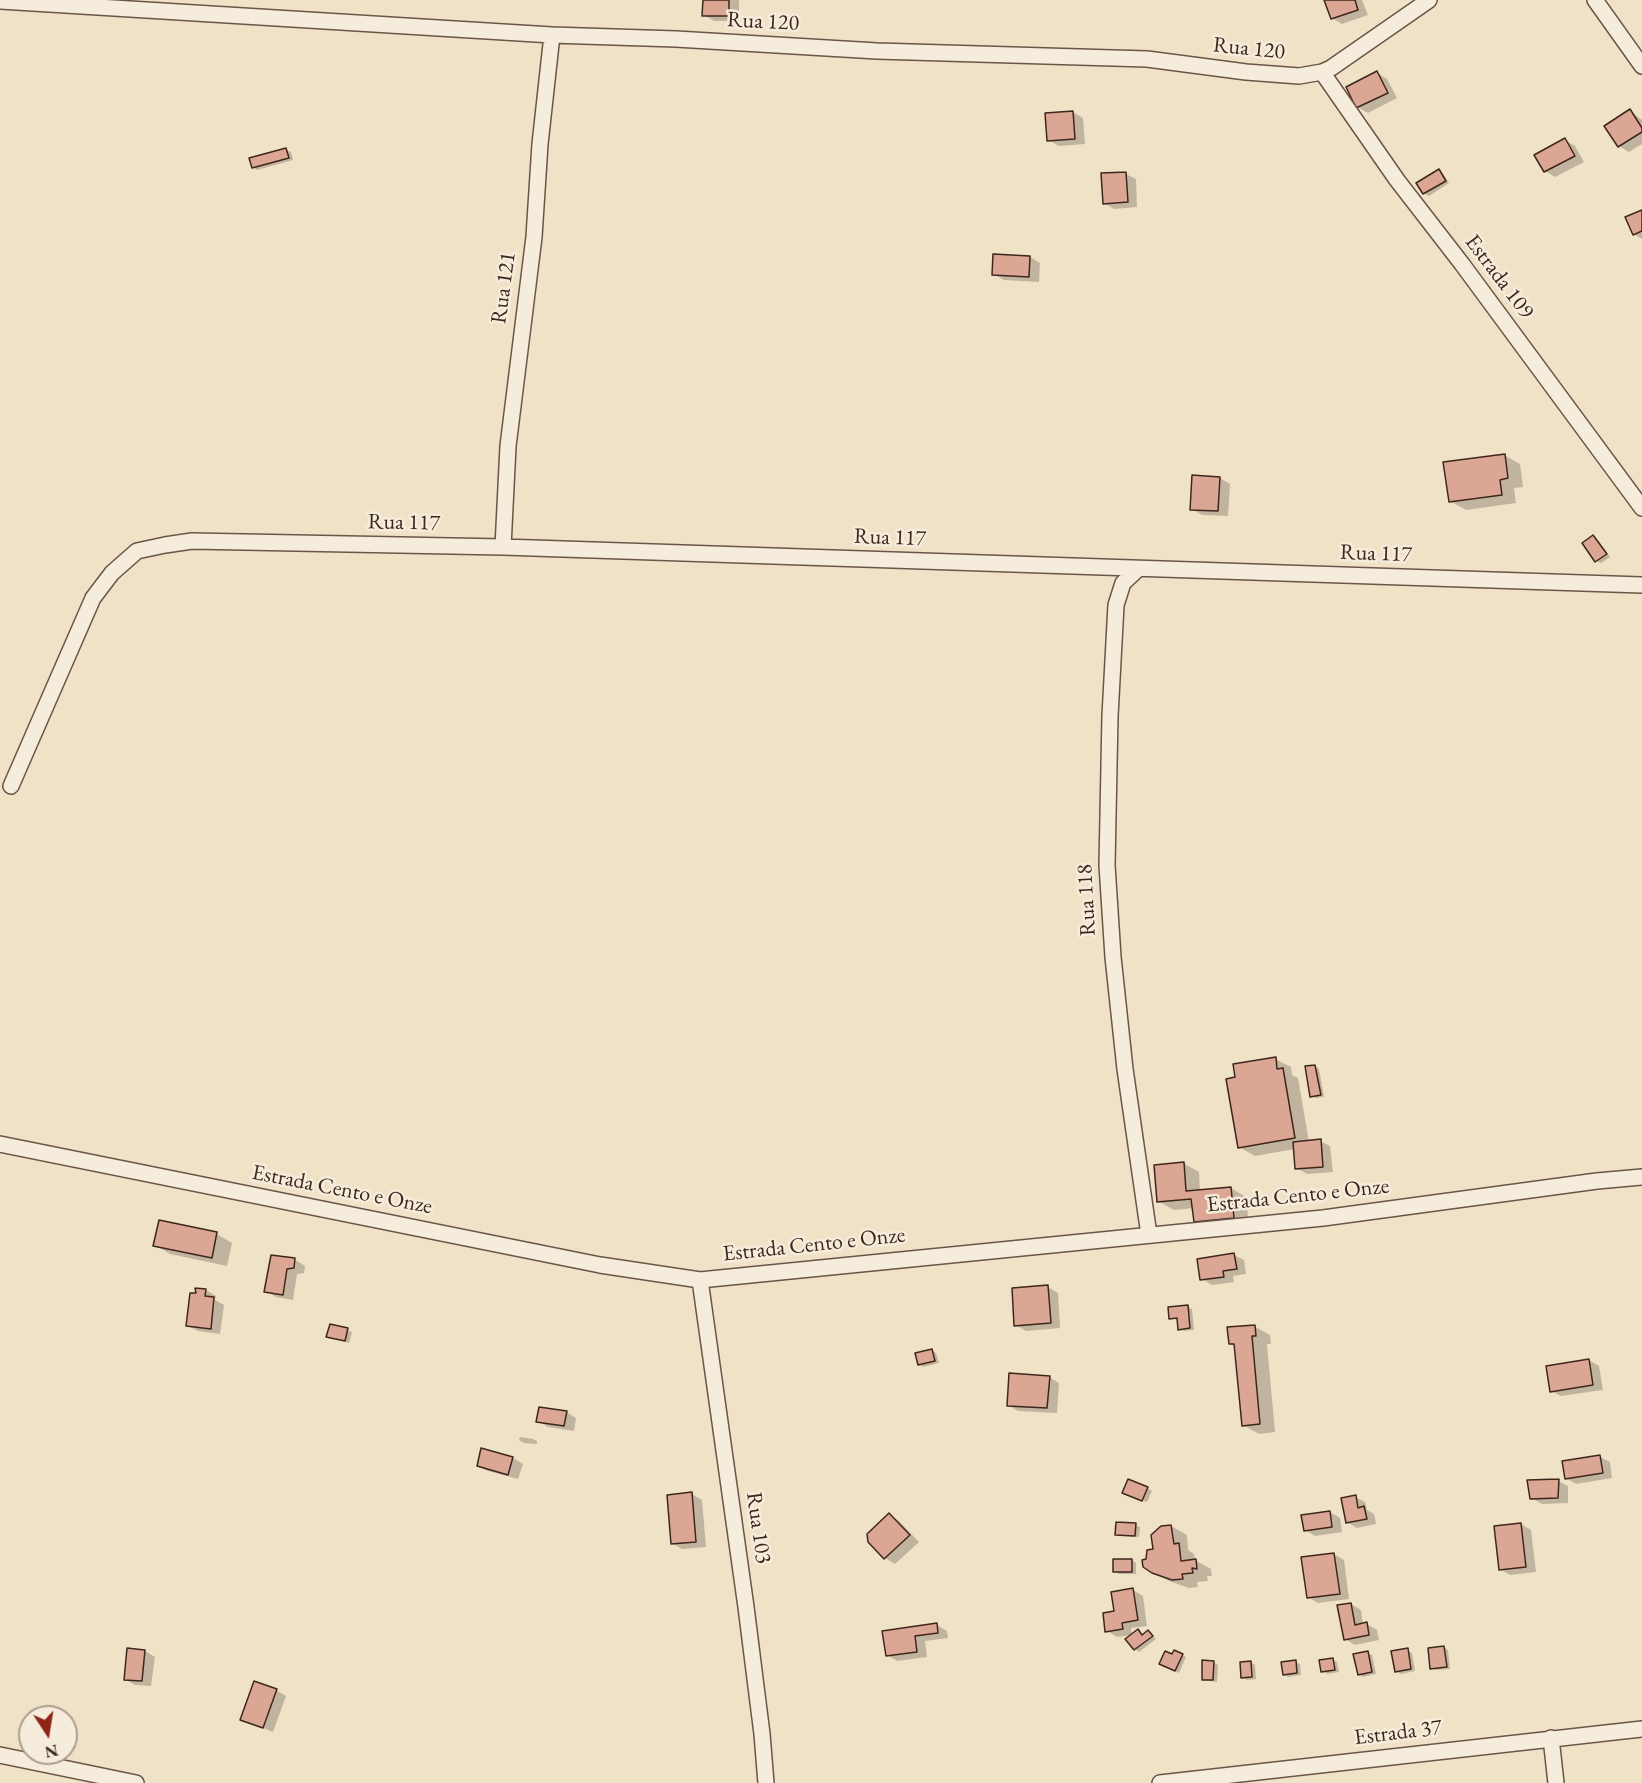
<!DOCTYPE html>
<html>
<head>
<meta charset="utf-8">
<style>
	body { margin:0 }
	#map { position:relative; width:1642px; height:1783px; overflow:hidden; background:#f0e2c7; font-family:"EB Garamond",serif }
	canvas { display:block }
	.north { position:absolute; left:18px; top:1705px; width:60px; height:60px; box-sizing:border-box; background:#f5ecdb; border:2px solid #ac9d8f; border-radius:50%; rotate:168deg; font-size:16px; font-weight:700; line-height:24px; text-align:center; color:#3e261d }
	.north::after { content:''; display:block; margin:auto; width:21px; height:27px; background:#8f2418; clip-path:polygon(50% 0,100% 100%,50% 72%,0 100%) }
</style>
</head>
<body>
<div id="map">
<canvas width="1642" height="1783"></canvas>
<div class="north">N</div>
</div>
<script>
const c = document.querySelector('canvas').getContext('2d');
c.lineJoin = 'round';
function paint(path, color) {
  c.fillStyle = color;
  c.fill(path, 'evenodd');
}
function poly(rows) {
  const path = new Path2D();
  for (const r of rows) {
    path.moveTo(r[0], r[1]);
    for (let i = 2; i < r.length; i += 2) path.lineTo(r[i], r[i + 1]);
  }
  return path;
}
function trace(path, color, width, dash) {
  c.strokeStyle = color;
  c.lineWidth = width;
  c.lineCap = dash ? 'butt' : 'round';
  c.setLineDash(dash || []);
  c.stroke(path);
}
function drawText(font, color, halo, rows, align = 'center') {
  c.font = font + ' "EB Garamond",serif';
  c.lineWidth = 5;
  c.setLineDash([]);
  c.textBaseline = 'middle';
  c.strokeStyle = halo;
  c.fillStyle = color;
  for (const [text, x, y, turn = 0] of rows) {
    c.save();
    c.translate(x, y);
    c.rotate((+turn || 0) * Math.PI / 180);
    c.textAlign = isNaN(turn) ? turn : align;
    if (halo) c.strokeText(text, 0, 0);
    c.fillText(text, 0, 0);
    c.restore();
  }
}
const shadow = poly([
	[704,0,739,0,739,21,714,21,704,15],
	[1325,0,1362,0,1368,15,1342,24,1332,18],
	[1377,73,1387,79,1397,98,1368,113,1357,107],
	[1630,111,1642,120,1642,144,1629,152,1619,146],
	[1073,112,1083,118,1085,144,1059,146,1049,140],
	[1565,140,1575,146,1584,162,1555,177,1545,171],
	[286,150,291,152,293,160,257,170,253,167],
	[1439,171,1443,174,1449,183,1429,196,1424,193],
	[1126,174,1136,179,1137,207,1114,209,1104,203],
	[1642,212,1642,239,1634,234],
	[1030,257,1040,263,1039,282,1004,280,994,274],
	[1504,455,1520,464,1523,487,1514,488,1516,503,1466,510,1450,501],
	[1220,478,1230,484,1228,516,1202,515,1192,509],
	[1593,537,1597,539,1610,557,1601,563,1596,561],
	[1275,1059,1291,1067,1292,1075,1298,1078,1309,1142,1320,1141,1330,1146,1333,1172,1307,1174,1297,1168,1295,1149,1255,1156,1239,1147,1236,1078],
	[1315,1066,1319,1069,1324,1097,1316,1098,1311,1096],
	[1183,1163,1199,1172,1200,1191,1231,1188,1246,1197,1249,1227,1211,1230,1195,1221,1194,1208,1174,1210,1158,1201],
	[160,1221,217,1234,232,1243,227,1266,170,1254,155,1245],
	[1234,1255,1244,1260,1246,1274,1233,1276,1234,1282,1212,1285,1202,1279],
	[295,1260,305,1266,304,1273,297,1274,293,1300,276,1297,266,1291],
	[1048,1287,1058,1293,1060,1328,1026,1331,1016,1325],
	[206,1290,216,1296,215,1300,224,1305,220,1334,198,1331,188,1326,198,1295],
	[1187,1306,1192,1309,1194,1330,1184,1331,1180,1329,1179,1320,1171,1318],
	[331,1326,352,1332,349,1343,328,1336],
	[1254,1326,1270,1335,1271,1344,1267,1344,1275,1432,1259,1434,1243,1425,1236,1346,1231,1344],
	[932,1350,936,1353,939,1363,923,1367,919,1364],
	[1589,1360,1599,1366,1603,1390,1561,1396,1551,1391],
	[1049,1377,1059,1383,1057,1413,1018,1411,1008,1405],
	[566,1412,576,1418,574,1431,548,1427,538,1421],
	[520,1437,533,1439,537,1441,537,1444,524,1443,519,1440],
	[1600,1457,1610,1462,1612,1478,1576,1484,1566,1478],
	[513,1458,523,1464,518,1479,488,1471,478,1466],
	[1558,1481,1568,1486,1568,1503,1542,1504,1531,1498],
	[1147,1488,1152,1491,1147,1502,1129,1495],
	[692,1494,702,1500,706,1547,682,1549,672,1543],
	[1355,1497,1365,1502,1367,1510,1374,1514,1376,1524,1357,1528,1347,1522],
	[1330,1512,1340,1518,1342,1532,1315,1536,1305,1530],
	[889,1515,899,1521,919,1542,895,1564,885,1558],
	[1521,1524,1531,1530,1536,1572,1510,1575,1500,1569],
	[1135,1525,1140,1527,1139,1537,1121,1536,1116,1534],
	[1171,1526,1187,1535,1188,1550,1194,1554,1195,1560,1211,1569,1212,1576,1207,1576,1208,1581,1197,1582,1198,1587,1189,1588,1169,1581,1153,1572,1148,1560],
	[1334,1554,1344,1560,1349,1599,1318,1603,1308,1597],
	[1132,1560,1136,1563,1136,1574,1119,1574,1114,1571],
	[1133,1590,1143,1596,1147,1626,1131,1628,1132,1635,1117,1637,1107,1631,1116,1613],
	[1351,1604,1361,1610,1363,1625,1367,1624,1377,1630,1379,1640,1355,1645,1345,1639],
	[937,1625,947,1631,948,1638,925,1641,927,1657,897,1661,887,1655,884,1632],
	[1138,1631,1144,1635,1148,1632,1156,1639,1139,1652,1135,1649],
	[1444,1647,1448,1650,1450,1669,1436,1670,1431,1668],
	[1407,1650,1412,1653,1415,1671,1401,1674,1396,1671],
	[145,1651,155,1657,151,1686,135,1685,125,1679],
	[1175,1652,1186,1657,1179,1673,1165,1666],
	[1368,1653,1372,1655,1376,1674,1363,1677,1359,1674],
	[1333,1660,1337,1662,1339,1672,1327,1674,1323,1671],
	[1213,1662,1218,1665,1217,1682,1208,1681,1203,1679],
	[1250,1662,1255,1665,1256,1679,1247,1680,1243,1677],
	[1295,1662,1300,1664,1301,1675,1288,1677,1284,1674],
	[276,1690,286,1696,273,1732,242,1719]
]);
const building = poly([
	[703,0,729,0,729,16,702,16,703,0],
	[1324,0,1355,0,1358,10,1331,19,1324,0],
	[1377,71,1388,93,1356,108,1346,87,1377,71],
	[1630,109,1642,128,1642,132,1618,147,1604,126,1630,109],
	[1073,111,1075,139,1047,141,1045,113,1073,111],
	[1565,138,1575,156,1544,172,1534,155,1565,138],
	[286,148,289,158,252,168,249,158,286,148],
	[1439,169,1446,181,1423,194,1416,183,1439,169],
	[1126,172,1128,202,1103,204,1101,173,1126,172],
	[1642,210,1642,231,1633,235,1625,217,1642,210],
	[993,254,1030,256,1029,277,992,275,993,254],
	[1505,454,1508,478,1500,480,1502,495,1449,502,1443,462,1505,454],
	[1192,475,1220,477,1218,511,1190,510,1192,475],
	[1593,535,1607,554,1595,562,1582,543,1593,535],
	[1276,1057,1277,1069,1283,1068,1295,1138,1238,1148,1226,1079,1235,1077,1233,1064,1276,1057],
	[1315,1065,1321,1095,1310,1097,1305,1066,1315,1065],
	[1321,1139,1323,1167,1295,1169,1293,1142,1321,1139],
	[1184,1162,1186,1191,1231,1187,1234,1218,1194,1222,1191,1199,1157,1202,1154,1165,1184,1162],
	[159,1220,217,1232,212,1258,153,1246,159,1220],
	[1234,1253,1237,1269,1223,1271,1224,1277,1200,1280,1197,1259,1234,1253],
	[271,1255,295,1258,294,1268,287,1269,283,1295,264,1292,271,1255],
	[1048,1285,1051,1323,1014,1326,1012,1288,1048,1285],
	[195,1288,206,1289,205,1296,214,1297,211,1329,186,1326,190,1293,196,1293,195,1288],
	[1188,1305,1190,1328,1178,1330,1177,1318,1169,1319,1168,1307,1188,1305],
	[330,1324,348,1328,345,1341,326,1337,330,1324],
	[1255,1325,1256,1336,1252,1336,1260,1424,1242,1426,1234,1344,1229,1344,1227,1327,1255,1325],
	[932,1349,935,1361,918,1365,915,1353,932,1349],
	[1589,1359,1593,1385,1550,1392,1546,1366,1589,1359],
	[1009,1373,1050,1376,1047,1408,1007,1406,1009,1373],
	[539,1407,567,1411,564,1426,536,1422,539,1407],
	[481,1448,513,1457,508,1475,477,1466,481,1448],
	[1600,1455,1603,1473,1565,1479,1562,1461,1600,1455],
	[1128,1479,1148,1487,1142,1501,1122,1493,1128,1479],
	[1559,1479,1558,1498,1530,1499,1527,1480,1559,1479],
	[692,1492,696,1542,671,1544,667,1495,692,1492],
	[1356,1495,1358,1508,1364,1506,1367,1519,1346,1523,1341,1498,1356,1495],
	[1330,1511,1332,1527,1304,1531,1301,1515,1330,1511],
	[889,1513,910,1535,884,1559,868,1542,867,1534,889,1513],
	[1116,1522,1136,1523,1135,1536,1115,1535,1116,1522],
	[1521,1523,1526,1567,1499,1570,1494,1526,1521,1523],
	[1171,1525,1174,1544,1179,1543,1181,1561,1196,1559,1197,1569,1192,1568,1193,1573,1182,1574,1183,1579,1172,1580,1152,1573,1143,1567,1142,1560,1146,1559,1147,1550,1153,1549,1151,1535,1161,1526,1171,1525],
	[1334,1553,1340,1594,1307,1598,1301,1557,1334,1553],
	[1113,1559,1132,1559,1132,1572,1113,1572,1113,1559],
	[1133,1588,1138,1620,1122,1623,1123,1629,1105,1632,1103,1613,1114,1611,1111,1592,1133,1588],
	[1351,1603,1355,1625,1367,1622,1369,1635,1344,1640,1337,1605,1351,1603],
	[937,1623,938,1633,915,1636,917,1652,886,1656,882,1631,937,1623],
	[1138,1629,1142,1635,1148,1630,1153,1636,1134,1650,1125,1639,1138,1629],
	[1444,1646,1447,1667,1430,1669,1428,1648,1444,1646],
	[127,1648,145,1650,142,1681,124,1680,127,1648],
	[1408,1648,1411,1669,1395,1672,1391,1651,1408,1648],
	[1174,1650,1183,1654,1175,1671,1159,1664,1165,1651,1172,1654,1174,1650],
	[1368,1651,1372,1672,1358,1675,1353,1654,1368,1651],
	[1333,1658,1335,1670,1321,1672,1319,1660,1333,1658],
	[1202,1660,1214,1661,1213,1680,1202,1680,1202,1660],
	[1296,1660,1297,1673,1283,1675,1281,1662,1296,1660],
	[1251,1661,1252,1677,1241,1678,1240,1662,1251,1661],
	[254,1681,277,1689,263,1728,240,1720,254,1681]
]);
const minor = poly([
	[1595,0,1642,66],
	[0,1,552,35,676,39,877,51,1147,59,1246,72,1299,76,1322,72,1331,68,1429,0],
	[1322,72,1397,180,1462,264,1642,508],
	[503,547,508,446,534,237,540,144,552,35],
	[1138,569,1123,583,1116,605,1110,716,1107,865,1113,957,1125,1069,1149,1235],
	[11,786,93,598,112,573,137,551,165,545,192,541,503,547,1642,585],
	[0,1144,600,1265,700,1280,1323,1218,1597,1181,1642,1177],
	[700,1280,746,1607,762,1734,766,1783],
	[1551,1738,1556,1783],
	[0,1755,136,1783],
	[1160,1783,1642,1729]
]);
const streetNames = [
	["Rua 120",763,22,3],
	["Rua 120",1249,49,6],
	["Estrada 109",1499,277,53],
	["Rua 121",504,288,-82],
	["Rua 117",404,523,1],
	["Rua 117",890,538,2],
	["Rua 117",1376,554,2],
	["Rua 118",1087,900,-93],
	["Estrada Cento e Onze",342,1190,11],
	["Estrada Cento e Onze",1298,1196,-6],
	["Estrada Cento e Onze",814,1245,-6],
	["Rua 103",758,1528,82],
	["Estrada 37",1398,1733,-7]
];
paint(shadow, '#0003');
paint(building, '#dba693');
trace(building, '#3e261d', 1.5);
trace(minor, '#6a5548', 18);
trace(minor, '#f5ecdb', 15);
drawText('22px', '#3e261d', '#f5ecdb', streetNames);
</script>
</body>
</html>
